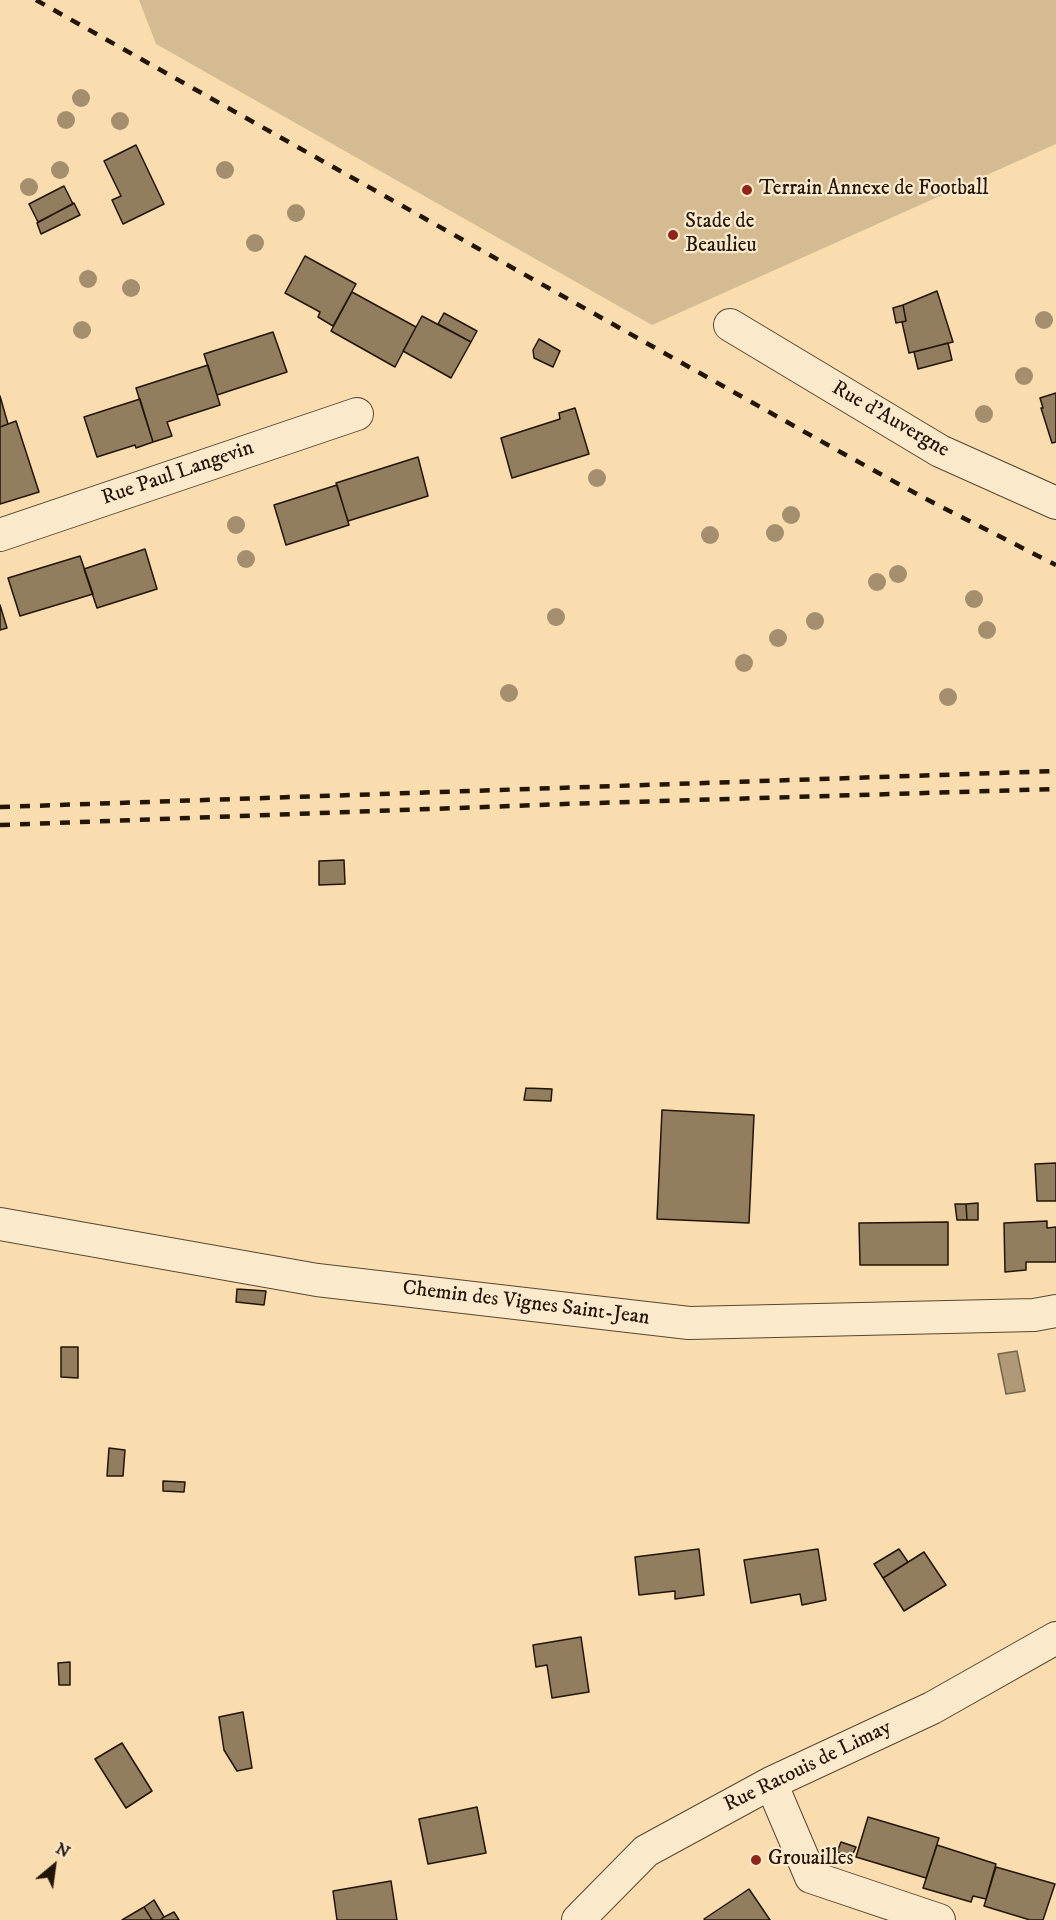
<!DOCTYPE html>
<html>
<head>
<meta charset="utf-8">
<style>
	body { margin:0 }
	#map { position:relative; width:1056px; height:1920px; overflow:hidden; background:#f9ddaf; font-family:"IM FELL DW Pica",serif }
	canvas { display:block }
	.north { position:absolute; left:24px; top:1836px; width:60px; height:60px; -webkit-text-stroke:4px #fbe9cb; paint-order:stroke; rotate:29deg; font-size:16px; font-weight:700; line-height:24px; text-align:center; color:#221407 }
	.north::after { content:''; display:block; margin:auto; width:21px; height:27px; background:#221407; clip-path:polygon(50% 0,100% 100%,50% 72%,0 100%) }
</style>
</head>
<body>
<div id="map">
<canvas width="1056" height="1920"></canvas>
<div class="north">N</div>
</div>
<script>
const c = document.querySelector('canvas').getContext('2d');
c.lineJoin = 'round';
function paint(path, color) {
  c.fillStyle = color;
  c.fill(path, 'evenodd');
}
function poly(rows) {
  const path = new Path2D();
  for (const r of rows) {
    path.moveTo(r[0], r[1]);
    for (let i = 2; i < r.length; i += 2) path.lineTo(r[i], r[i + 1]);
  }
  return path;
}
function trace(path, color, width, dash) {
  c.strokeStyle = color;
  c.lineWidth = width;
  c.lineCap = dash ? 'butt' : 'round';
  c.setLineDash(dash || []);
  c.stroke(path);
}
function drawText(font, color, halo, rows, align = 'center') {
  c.font = font + ' "IM FELL DW Pica",serif';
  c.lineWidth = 4.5;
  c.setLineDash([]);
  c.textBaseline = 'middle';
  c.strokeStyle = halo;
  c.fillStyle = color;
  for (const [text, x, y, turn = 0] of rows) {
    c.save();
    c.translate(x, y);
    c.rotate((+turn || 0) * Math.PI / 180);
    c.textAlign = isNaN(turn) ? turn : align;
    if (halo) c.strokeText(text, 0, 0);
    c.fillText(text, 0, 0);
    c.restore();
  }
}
const green = poly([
	[139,0,1056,0,1056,144,652,325,156,44]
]);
const water = poly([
	[1017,1351,1025,1391,1006,1394,998,1354,1017,1351]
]);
const building = poly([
	[136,145,164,204,123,224,112,200,121,196,104,161,136,145],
	[64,186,73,204,38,222,29,204,64,186],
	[74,203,80,215,41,234,37,223,74,203],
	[305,256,356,284,333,326,318,317,320,312,285,293,305,256],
	[937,291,953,342,909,353,902,322,906,321,903,305,937,291],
	[352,292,416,327,395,367,331,331,352,292],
	[903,305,906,321,896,323,893,308,903,305],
	[444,313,477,331,471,342,438,324,444,313],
	[422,316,471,342,451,378,403,351,422,316],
	[273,332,287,372,217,395,204,354,273,332],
	[539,339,560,351,553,367,534,358,533,350,539,339],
	[948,343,952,360,918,369,914,352,948,343],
	[208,365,220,405,167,422,172,436,153,442,136,388,208,365],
	[1056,393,1056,442,1052,443,1041,408,1043,408,1040,398,1056,393],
	[0,396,8,424,0,427,0,396],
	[140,399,153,442,136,448,135,445,97,457,84,417,140,399],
	[575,408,589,454,512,478,501,438,560,419,559,413,575,408],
	[16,421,39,492,0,504,0,427,16,421],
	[418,457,428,496,348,521,336,483,418,457],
	[337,485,349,525,286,545,274,505,337,485],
	[145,549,157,589,97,608,84,569,145,549],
	[80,556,93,594,20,616,8,578,80,556],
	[0,605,7,628,0,630,0,605],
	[344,860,345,884,319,885,319,861,344,860],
	[526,1088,552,1089,551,1101,524,1100,526,1088],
	[662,1110,754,1115,749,1223,657,1219,662,1110],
	[1056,1163,1056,1201,1037,1201,1035,1164,1056,1163],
	[978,1203,978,1220,967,1220,966,1204,978,1203],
	[955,1204,966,1204,967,1220,957,1220,955,1204],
	[1047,1221,1047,1228,1056,1227,1056,1262,1026,1262,1026,1270,1005,1272,1004,1223,1047,1221],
	[948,1222,948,1265,860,1265,859,1223,948,1222],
	[237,1289,266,1291,264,1305,236,1302,237,1289],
	[61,1347,78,1347,78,1378,61,1377,61,1347],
	[109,1448,125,1450,123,1476,107,1476,109,1448],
	[163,1481,185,1482,184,1492,163,1491,163,1481],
	[699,1549,704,1595,675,1599,675,1591,639,1595,635,1557,699,1549],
	[818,1549,826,1600,802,1605,800,1594,751,1603,744,1560,818,1549],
	[899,1549,908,1562,883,1578,874,1564,899,1549],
	[924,1552,946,1585,904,1611,883,1578,924,1552],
	[581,1637,589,1692,552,1698,547,1665,536,1667,533,1645,581,1637],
	[70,1662,70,1685,59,1685,58,1663,70,1662],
	[243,1712,252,1768,237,1771,224,1750,219,1717,243,1712],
	[122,1743,152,1791,126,1808,95,1759,122,1743],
	[477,1807,486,1853,428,1864,419,1819,477,1807],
	[868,1817,939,1838,926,1878,856,1857,868,1817],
	[841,1842,856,1847,852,1856,837,1852,841,1842],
	[937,1845,996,1864,986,1899,973,1896,971,1902,923,1888,937,1845],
	[996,1867,1055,1884,1043,1920,1030,1920,984,1906,996,1867],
	[391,1881,397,1920,337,1920,333,1891,391,1881],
	[749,1889,770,1920,705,1920,704,1919,749,1889],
	[154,1900,164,1917,160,1920,152,1920,144,1907,154,1900],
	[144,1907,152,1920,122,1920,144,1907],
	[174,1912,179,1920,160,1920,164,1917,174,1912]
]);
const minor = poly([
	[730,325,940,451,1056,503],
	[0,535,357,414],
	[0,1224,317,1280,689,1323,1034,1315,1056,1311],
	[771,1783,811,1877,939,1920],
	[578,1920,646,1851,771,1783,932,1708,1056,1638]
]);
const rail = poly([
	[36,0,835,449,924,498,1056,565],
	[0,807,1056,771],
	[0,825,564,804,1056,789]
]);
const trees = [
	[81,98],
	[66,120],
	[120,121],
	[60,170],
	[225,170],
	[29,187],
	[296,213],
	[255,243],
	[88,279],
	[131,288],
	[1044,320],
	[82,330],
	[1024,376],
	[984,414],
	[597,478],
	[791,515],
	[236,525],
	[775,533],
	[710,535],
	[246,559],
	[898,574],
	[877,582],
	[974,599],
	[556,617],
	[815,621],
	[987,630],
	[778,638],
	[744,663],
	[509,693],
	[948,697]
];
const markers = [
	[747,190,6,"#8f2418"],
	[673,235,6,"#8f2418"],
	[756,1860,6,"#8f2418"]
];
const poiNames = [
	["Terrain Annexe de Football",759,190],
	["Stade de",685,223],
	["Beaulieu",685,247],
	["Grouailles",768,1860]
];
const streetNames = [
	["Rue d'Auvergne",890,420,30],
	["Rue Paul Langevin",178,474,-19],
	["Chemin des Vignes Saint-Jean",526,1304,7],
	["Rue Ratouis de Limay",808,1767,-26]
];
paint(green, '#d4bb92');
paint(water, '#b09976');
trace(water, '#77644a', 1.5);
paint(building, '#927d5e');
trace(building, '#221407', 1.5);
trace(minor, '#584631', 34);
trace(minor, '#fbe9cb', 32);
trace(rail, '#221407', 4.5, [10, 10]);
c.fillStyle = '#a58e6e';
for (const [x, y] of trees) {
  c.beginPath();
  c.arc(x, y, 9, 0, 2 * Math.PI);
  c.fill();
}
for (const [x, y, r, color] of markers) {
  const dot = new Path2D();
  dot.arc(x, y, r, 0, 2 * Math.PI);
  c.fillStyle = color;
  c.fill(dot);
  trace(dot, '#fbe9cb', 2);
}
drawText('21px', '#221407', '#fbe9cb', poiNames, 'left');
drawText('21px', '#221407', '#fbe9cb', streetNames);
</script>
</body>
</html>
